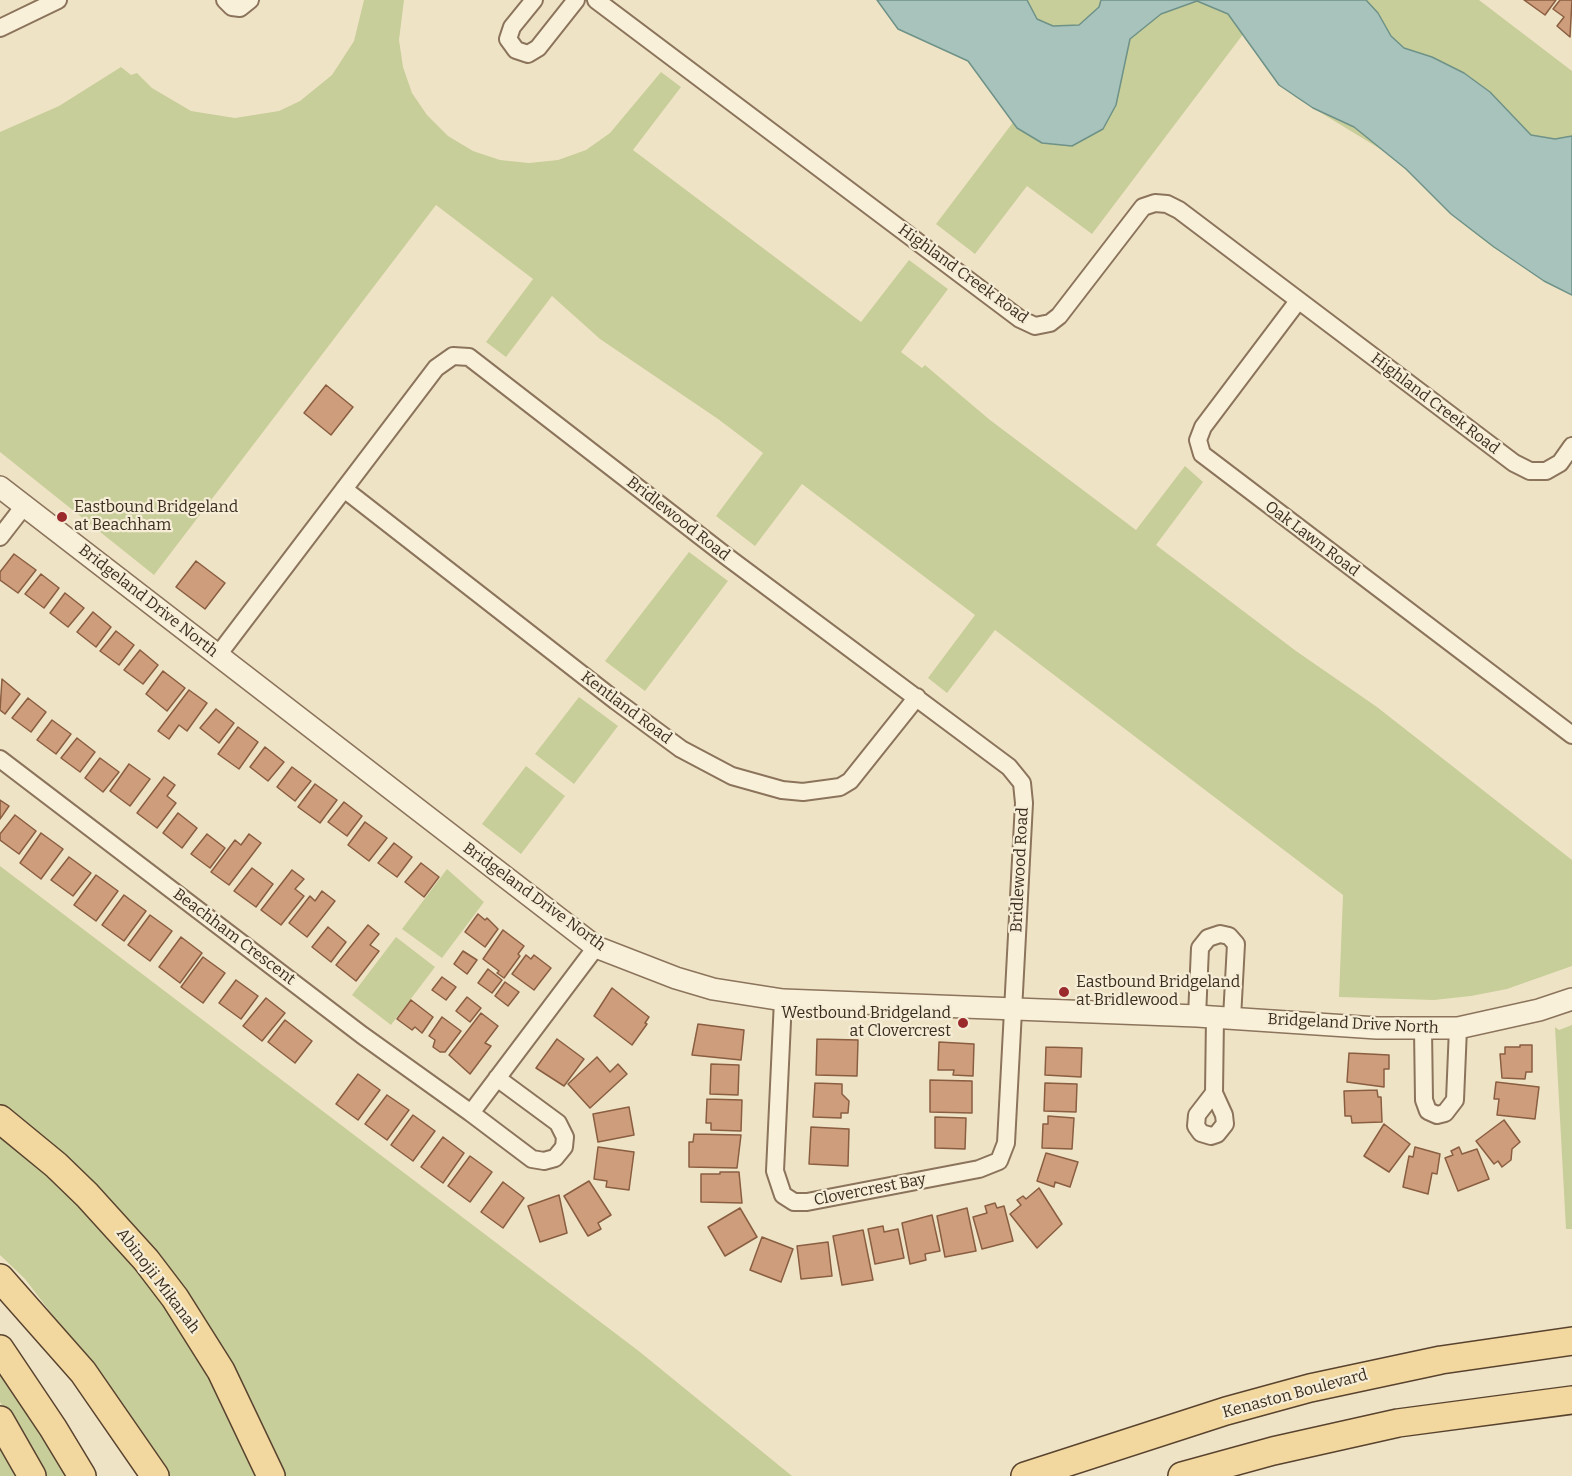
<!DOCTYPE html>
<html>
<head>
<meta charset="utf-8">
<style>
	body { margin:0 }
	canvas { display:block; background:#efe3c6 }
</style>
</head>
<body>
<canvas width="1572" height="1476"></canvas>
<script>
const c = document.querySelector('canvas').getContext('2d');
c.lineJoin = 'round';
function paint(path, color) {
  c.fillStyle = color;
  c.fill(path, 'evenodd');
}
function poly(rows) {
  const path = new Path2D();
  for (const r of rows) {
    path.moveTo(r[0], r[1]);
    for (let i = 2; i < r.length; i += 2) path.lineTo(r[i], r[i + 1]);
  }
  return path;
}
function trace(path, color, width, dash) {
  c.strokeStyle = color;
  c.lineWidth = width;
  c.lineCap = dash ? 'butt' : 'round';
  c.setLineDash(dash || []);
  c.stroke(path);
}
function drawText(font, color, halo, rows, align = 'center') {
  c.font = font + ' Bitter,serif';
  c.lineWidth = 4.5;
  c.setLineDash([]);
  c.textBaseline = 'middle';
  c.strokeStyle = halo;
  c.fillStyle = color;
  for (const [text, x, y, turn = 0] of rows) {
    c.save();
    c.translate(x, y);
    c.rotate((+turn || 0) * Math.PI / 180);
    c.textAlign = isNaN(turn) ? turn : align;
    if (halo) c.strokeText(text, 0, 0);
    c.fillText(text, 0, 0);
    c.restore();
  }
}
const green = poly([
	[364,0,404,0,399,40,403,67,412,93,427,115,448,136,473,151,500,160,529,163,558,160,586,150,610,133,661,72,681,87,633,150,861,322,909,260,948,289,901,352,922,368,925,365,990,420,1136,530,1185,466,1203,482,1156,545,1296,651,1377,707,1572,860,1572,966,1507,989,1471,996,1434,1000,1339,997,1343,895,995,630,947,693,928,678,975,615,802,484,755,546,716,516,763,453,718,419,600,339,552,296,506,357,486,342,533,279,436,205,154,575,0,452,0,132,59,106,121,67,131,75,137,73,152,88,191,111,235,118,279,111,300,101,332,75,354,41],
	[880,0,1479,0,1572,71,1572,293,1494,248,1467,227,1426,184,1395,158,1295,97,1266,68,1244,33,1092,234,1027,186,975,254,936,224,1017,117,973,64],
	[689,552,728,581,645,691,605,661],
	[579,697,618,726,574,784,535,754],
	[526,766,565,796,521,854,482,824],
	[0,866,640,1352,792,1476,165,1476,127,1413,25,1279,0,1255],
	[447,869,484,902,442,958,402,929],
	[396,937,435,967,391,1025,352,995],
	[1572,1025,1572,1229,1566,1229,1555,1027,1559,1030],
	[0,1363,69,1476,44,1476,0,1402],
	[0,1445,18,1476,0,1476]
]);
const water = poly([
	[877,0,1027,0,1037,19,1053,26,1079,25,1099,7,1101,0,1366,0,1378,13,1391,36,1404,48,1432,57,1464,73,1490,92,1531,135,1555,139,1572,136,1572,295,1544,281,1494,247,1451,214,1406,169,1354,127,1313,108,1279,85,1228,14,1197,1,1161,14,1130,39,1116,105,1103,129,1072,146,1042,143,1017,128,968,61,898,29,877,0]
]);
const building = poly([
	[1524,0,1556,0,1545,15,1524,0],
	[1560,0,1572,0,1570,37,1557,26,1564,17,1553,9,1560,0],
	[326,385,353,407,331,435,304,413,326,385],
	[14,554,36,570,18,593,0,580,0,572,14,554],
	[196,561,225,583,205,609,176,587,196,561],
	[41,574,59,588,44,608,25,594,41,574],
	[65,593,84,608,68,627,50,613,65,593],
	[93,612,111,627,96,647,77,632,93,612],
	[116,631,134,645,119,665,100,651,116,631],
	[140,650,158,665,143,684,124,670,140,650],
	[163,671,185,688,167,711,146,694,163,671],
	[2,679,20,694,5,714,0,710,2,679],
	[189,690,207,703,187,731,179,725,169,739,158,731,189,690],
	[28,698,46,712,31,732,12,718,28,698],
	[216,709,234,723,219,743,200,728,216,709],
	[52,720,71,734,56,754,37,740,52,720],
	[238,727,258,742,239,769,218,754,238,727],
	[77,738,95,752,80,772,61,758,77,738],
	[265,747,284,762,268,781,250,767,265,747],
	[100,758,119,772,103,792,85,778,100,758],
	[129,764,150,779,130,806,110,791,129,764],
	[292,767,311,781,295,801,277,787,292,767],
	[164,777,175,785,167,796,176,803,157,828,137,813,164,777],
	[315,784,337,800,320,823,298,807,315,784],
	[0,800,9,806,0,819,0,800],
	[344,802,362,816,347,836,328,822,344,802],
	[178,813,197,828,182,848,163,833,178,813],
	[15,815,36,831,19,854,0,840,0,834,15,815],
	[365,822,387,838,369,861,348,845,365,822],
	[41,833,63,849,41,879,20,863,41,833],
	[207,834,225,848,210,868,191,854,207,834],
	[249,834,261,843,229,885,211,872,235,840,241,845,249,834],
	[394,843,412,857,397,877,378,863,394,843],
	[69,857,91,873,73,896,51,880,69,857],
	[421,863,439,877,424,897,405,882,421,863],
	[252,868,273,884,256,907,234,891,252,868],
	[292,870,304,879,295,889,304,896,281,925,261,910,292,870],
	[96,875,118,891,96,921,74,905,96,875],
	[322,891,335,901,307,937,289,923,310,896,315,901,322,891],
	[124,895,146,911,124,941,102,925,124,895],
	[478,914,485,920,487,918,498,929,485,947,465,932,478,914],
	[150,915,172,931,150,961,128,945,150,915],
	[368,925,379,934,370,945,379,951,356,981,336,965,368,925],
	[328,927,346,942,331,962,312,947,328,927],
	[503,930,524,946,518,954,520,956,504,978,497,973,499,971,483,959,503,930],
	[181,937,202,953,180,983,159,967,181,937],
	[463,951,477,960,467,974,454,964,463,951],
	[526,955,531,959,534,955,551,968,534,990,512,974,526,955],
	[203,957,225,973,203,1003,181,987,203,957],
	[488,969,502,980,492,993,478,983,488,969],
	[442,977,456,987,446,1000,432,990,442,977],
	[236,980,258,996,241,1019,219,1003,236,980],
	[505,982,519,992,508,1006,495,996,505,982],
	[612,988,649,1017,645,1023,647,1024,632,1045,594,1016,612,988],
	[467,997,481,1008,470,1022,456,1011,467,997],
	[266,998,285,1013,262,1041,243,1026,266,998],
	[411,1000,433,1017,422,1033,415,1027,412,1030,397,1019,411,1000],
	[481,1013,498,1026,485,1043,491,1046,470,1074,449,1055,481,1013],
	[442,1017,461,1031,445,1052,440,1052,433,1047,435,1040,429,1036,442,1017],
	[285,1020,312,1041,295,1063,268,1042,285,1020],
	[698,1024,744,1030,741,1060,692,1055,698,1024],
	[557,1039,584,1059,564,1086,536,1068,557,1039],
	[817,1039,858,1040,857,1076,816,1075,817,1039],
	[939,1042,974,1044,973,1076,953,1075,954,1070,938,1070,939,1042],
	[1520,1045,1532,1045,1532,1072,1526,1072,1525,1079,1502,1078,1500,1054,1505,1054,1505,1047,1520,1047,1520,1045],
	[1046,1047,1082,1048,1081,1077,1045,1075,1046,1047],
	[1349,1053,1389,1055,1389,1069,1384,1069,1384,1087,1347,1082,1349,1053],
	[597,1057,610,1072,618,1064,627,1074,590,1108,568,1084,597,1057],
	[711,1064,739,1065,738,1095,710,1094,711,1064],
	[358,1074,380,1090,358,1120,336,1104,358,1074],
	[930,1080,972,1081,972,1113,930,1112,930,1080],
	[1496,1082,1539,1087,1535,1119,1497,1115,1499,1099,1494,1099,1496,1082],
	[815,1083,842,1084,842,1094,849,1101,848,1113,841,1113,841,1118,813,1117,815,1083],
	[1045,1083,1077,1084,1076,1112,1044,1111,1045,1083],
	[1377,1090,1378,1097,1381,1097,1382,1122,1352,1123,1351,1116,1345,1116,1344,1091,1377,1090],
	[387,1095,409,1110,387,1140,365,1124,387,1095],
	[707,1099,742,1100,741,1131,711,1130,711,1123,706,1123,707,1099],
	[629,1107,634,1135,598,1142,593,1114,629,1107],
	[413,1115,435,1131,413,1161,391,1145,413,1115],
	[1048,1116,1074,1118,1072,1149,1042,1148,1043,1124,1048,1124,1048,1116],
	[935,1117,966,1118,965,1149,935,1148,935,1117],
	[1504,1120,1520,1142,1512,1149,1511,1160,1502,1167,1498,1161,1494,1164,1476,1141,1504,1120],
	[1384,1124,1410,1144,1389,1172,1364,1156,1384,1124],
	[811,1127,849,1129,848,1166,809,1164,811,1127],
	[694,1134,741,1135,737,1168,689,1167,689,1142,693,1142,694,1134],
	[443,1137,464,1153,443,1183,421,1167,443,1137],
	[598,1147,634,1152,629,1190,606,1187,607,1181,594,1179,598,1147],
	[1415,1147,1440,1154,1437,1174,1432,1173,1428,1194,1403,1187,1409,1156,1413,1157,1415,1147],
	[1459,1147,1462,1154,1477,1149,1489,1179,1458,1191,1445,1158,1453,1155,1451,1151,1459,1147],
	[1046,1153,1078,1162,1070,1187,1055,1182,1054,1187,1037,1181,1046,1153],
	[470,1156,492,1172,470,1202,448,1186,470,1156],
	[720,1172,739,1172,742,1203,701,1202,701,1174,720,1174,720,1172],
	[589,1181,611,1215,598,1223,601,1229,588,1236,564,1196,589,1181],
	[503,1182,524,1198,503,1228,481,1212,503,1182],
	[1039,1188,1062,1224,1037,1248,1010,1214,1021,1205,1017,1200,1023,1196,1026,1199,1039,1188],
	[559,1195,567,1233,540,1242,528,1206,559,1195],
	[995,1203,997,1208,1004,1206,1013,1241,982,1249,973,1217,987,1213,985,1206,995,1203],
	[740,1208,757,1237,725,1256,708,1227,740,1208],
	[967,1208,976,1251,945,1257,937,1216,967,1208],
	[932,1215,940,1251,925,1254,926,1260,910,1264,902,1223,932,1215],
	[883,1226,884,1232,898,1229,904,1258,875,1264,868,1229,883,1226],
	[863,1230,873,1280,842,1285,833,1236,863,1230],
	[762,1237,793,1249,781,1282,750,1270,762,1237],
	[828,1242,832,1276,801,1279,797,1246,828,1242]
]);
const minor = poly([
	[225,0,232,7,240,8,250,0],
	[534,0,512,27,508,39,516,50,528,54,538,48,576,0],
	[596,0,1020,319,1035,326,1050,323,1059,316,1143,207,1155,203,1167,204,1179,210,1514,463,1530,471,1546,471,1560,463,1572,446],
	[0,28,58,0],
	[1298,301,1203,427,1198,440,1202,454,1572,735],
	[344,489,616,701,681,749,732,776,782,790,803,792,840,787,850,781,917,697],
	[0,537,24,506],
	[218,655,436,368,453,356,469,357,726,556,1009,767,1022,783,1024,803,1006,1143,999,1161,979,1169,807,1202,794,1202,783,1195,775,1171,783,1000],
	[0,759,362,1035,471,1113,596,947],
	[1197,1016,1200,948,1208,938,1220,934,1229,936,1236,944,1232,1018],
	[1423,1029,1424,1100,1428,1111,1437,1115,1445,1113,1455,1100,1458,1028],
	[1214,1093,1197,1115,1196,1126,1201,1133,1211,1136,1217,1134,1225,1124,1224,1115,1214,1093,1215,1017],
	[471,1113,532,1159,544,1161,555,1158,564,1147,565,1137,558,1123,497,1078]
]);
const tertiary = poly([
	[0,487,596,947,676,978,713,989,783,1000,1197,1016,1377,1028,1458,1028,1539,1010,1572,999]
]);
const primary = poly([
	[0,1119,56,1165,87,1195,146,1260,175,1298,221,1371,271,1476],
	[0,1278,83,1372,155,1476],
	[0,1349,53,1428,82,1476],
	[0,1420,32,1476],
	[1025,1476,1226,1411,1310,1388,1441,1360,1572,1341],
	[1182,1476,1273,1451,1398,1423,1572,1400]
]);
const markers = [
	[62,517,6,"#9b2a2c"],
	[1064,992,6,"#9b2a2c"],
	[963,1023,6,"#9b2a2c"]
];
const streetNames = [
	["Highland Creek Road",963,274,36],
	["Highland Creek Road",1435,404,37],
	["Bridlewood Road",678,519,38],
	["Oak Lawn Road",1312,539,37],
	["Bridgeland Drive North",148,601,38],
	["Kentland Road",626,708,37],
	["Bridlewood Road",1020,870,-87],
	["Bridgeland Drive North",534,897,36],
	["Beachham Crescent",234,937,37],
	["Bridgeland Drive North",1353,1024,3],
	["Clovercrest Bay",870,1190,-11],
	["Abinojii Mikanah",158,1281,53],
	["Kenaston Boulevard",1295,1394,-15]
];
const poiNames = [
	["Eastbound Bridgeland",74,508],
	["at Beachham",74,526],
	["Eastbound Bridgeland",1076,983],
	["at Bridlewood",1076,1001],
	["Westbound Bridgeland",951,1014,"right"],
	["at Clovercrest",951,1032,"right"]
];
paint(green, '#c8ce99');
paint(water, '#a8c3bb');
trace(water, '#6e9288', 1.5);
paint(building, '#ce9d7c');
trace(building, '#8a5e41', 1.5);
trace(minor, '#8b745b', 20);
trace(tertiary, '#8b745b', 24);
trace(primary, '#59432f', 30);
trace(minor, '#f9f0da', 16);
trace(tertiary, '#f9f0da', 21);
trace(primary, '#f2d89e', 27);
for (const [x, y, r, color] of markers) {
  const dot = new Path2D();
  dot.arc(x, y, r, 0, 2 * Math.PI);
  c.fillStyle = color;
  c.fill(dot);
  trace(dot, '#f6edd6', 2);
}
drawText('16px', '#3b2d1f', '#f6edd6', streetNames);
drawText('16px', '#3b2d1f', '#f6edd6', poiNames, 'left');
</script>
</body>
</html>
